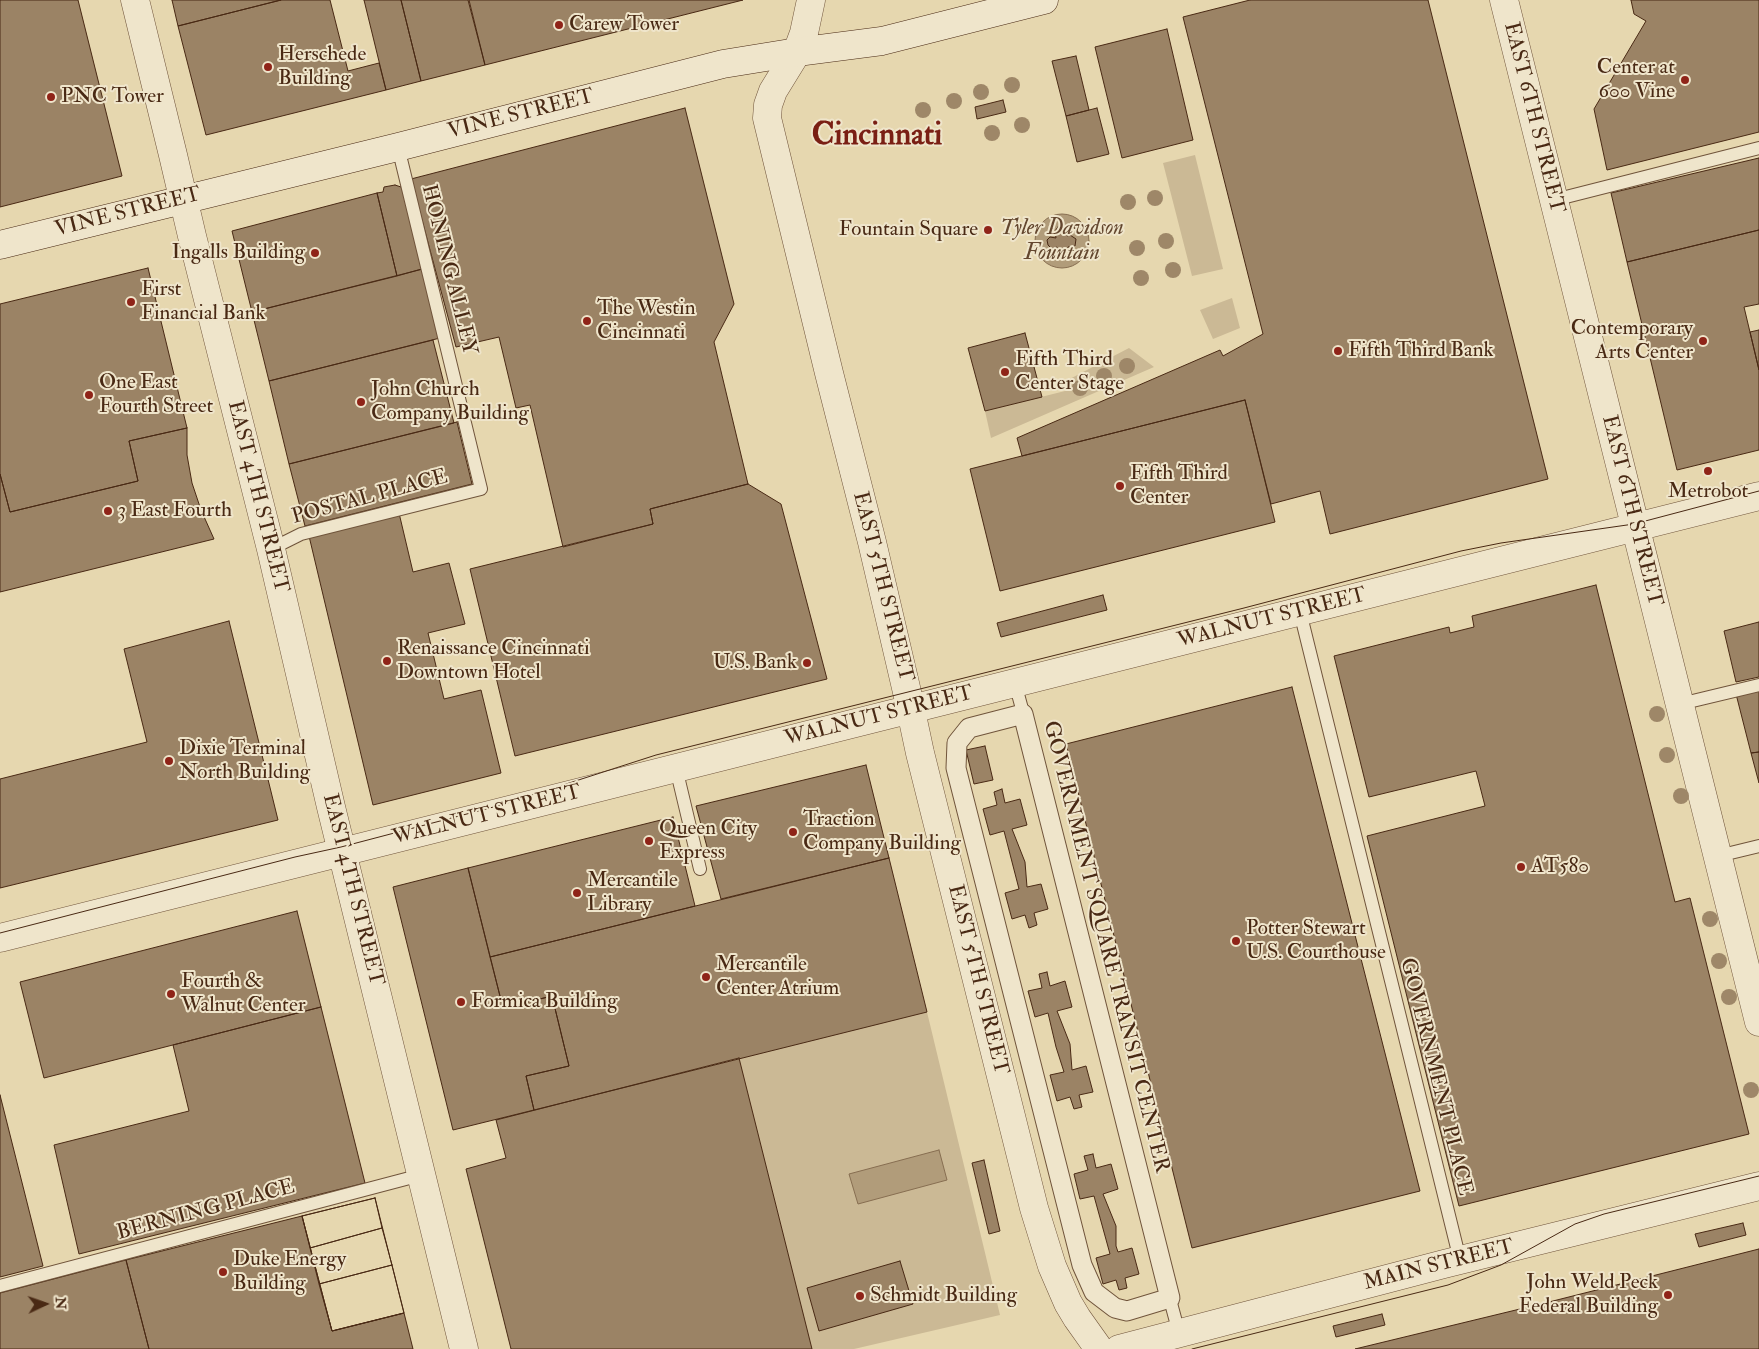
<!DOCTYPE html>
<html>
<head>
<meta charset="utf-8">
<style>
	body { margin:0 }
	#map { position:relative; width:1759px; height:1349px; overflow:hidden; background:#e6d7af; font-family:"IM FELL Double Pica",serif }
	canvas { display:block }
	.north { position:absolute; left:20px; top:1279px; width:50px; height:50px; -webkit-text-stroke:4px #efe5cb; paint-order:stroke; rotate:87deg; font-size:14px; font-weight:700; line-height:20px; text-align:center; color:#492914 }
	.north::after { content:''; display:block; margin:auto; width:18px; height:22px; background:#492914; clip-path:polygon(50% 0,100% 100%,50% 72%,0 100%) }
</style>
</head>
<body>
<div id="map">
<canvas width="1759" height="1349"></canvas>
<div class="north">N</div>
</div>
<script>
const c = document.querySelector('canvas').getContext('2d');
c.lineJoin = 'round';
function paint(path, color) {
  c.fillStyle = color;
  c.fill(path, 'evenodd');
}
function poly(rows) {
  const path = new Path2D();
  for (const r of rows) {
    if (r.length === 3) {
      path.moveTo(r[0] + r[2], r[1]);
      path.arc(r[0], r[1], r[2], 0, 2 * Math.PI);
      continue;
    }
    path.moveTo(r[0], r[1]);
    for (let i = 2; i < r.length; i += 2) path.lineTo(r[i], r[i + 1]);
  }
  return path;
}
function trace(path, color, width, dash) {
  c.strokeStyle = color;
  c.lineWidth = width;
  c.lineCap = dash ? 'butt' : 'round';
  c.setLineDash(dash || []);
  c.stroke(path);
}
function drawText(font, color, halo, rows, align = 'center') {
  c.font = font + ' "IM FELL Double Pica",serif';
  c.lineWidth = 4;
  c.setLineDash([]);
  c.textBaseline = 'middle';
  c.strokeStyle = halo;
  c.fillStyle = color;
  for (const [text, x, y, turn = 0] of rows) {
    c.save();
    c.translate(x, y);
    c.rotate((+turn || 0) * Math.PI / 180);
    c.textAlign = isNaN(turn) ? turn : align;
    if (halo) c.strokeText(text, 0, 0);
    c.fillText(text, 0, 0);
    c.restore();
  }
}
const green = poly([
	[1195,155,1223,269,1192,276,1163,163],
	[1232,298,1240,328,1213,339,1200,310],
	[1129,348,1154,367,991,438,985,411,1065,391,1064,382],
	[927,1012,1000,1315,854,1349,812,1349,739,1058]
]);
const water = poly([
	[1062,241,27],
	[939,1150,947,1180,858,1204,849,1174,939,1150]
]);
const building = poly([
	[0,0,78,0,122,176,0,207,0,0],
	[172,0,281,0,178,26,172,0],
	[281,0,330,0,348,71,379,63,386,90,206,135,178,26,281,0],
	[364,0,401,0,421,81,386,90,364,0],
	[401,0,468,0,485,65,421,81,401,0],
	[469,0,743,0,485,65,469,0],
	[1250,0,1428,0,1548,479,1330,534,1320,491,1271,504,1245,400,1022,456,1017,438,1220,350,1223,356,1263,334,1183,17,1250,0],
	[1631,0,1759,0,1759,132,1607,170,1594,109,1646,21,1634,14,1631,0],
	[1167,29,1193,140,1122,158,1095,47,1167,29],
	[1076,56,1089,110,1066,116,1052,61,1076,56],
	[1003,100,1006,112,977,119,975,107,1003,100],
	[685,108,734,304,714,342,748,484,650,509,653,524,563,547,530,405,516,408,499,337,456,347,411,179,685,108],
	[1097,108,1109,154,1077,162,1066,116,1097,108],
	[1759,158,1759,230,1627,262,1611,193,1759,158],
	[395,185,401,187,405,186,425,268,397,276,377,193,383,192,384,187,395,185],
	[377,193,397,276,252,312,232,231,377,193],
	[1058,227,1065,228,1067,236,1070,235,1076,239,1075,246,1068,247,1068,254,1065,258,1062,258,1057,256,1057,247,1052,249,1048,245,1047,240,1050,237,1056,238,1055,231,1058,227],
	[1759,230,1759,304,1744,307,1759,370,1759,450,1677,470,1627,262,1759,230],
	[148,268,187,428,129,441,138,481,10,512,0,474,0,304,148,268],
	[423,269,440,338,269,381,252,312,423,269],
	[1759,330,1759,370,1750,332,1759,330],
	[1025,333,1042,397,985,411,968,348,1025,333],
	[433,340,454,423,289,464,269,381,433,340],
	[1245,400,1275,522,1000,591,970,469,1245,400],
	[457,422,472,484,305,526,289,464,457,422],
	[187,428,187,455,192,483,201,510,214,539,0,592,0,474,10,512,138,481,129,441,187,428],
	[748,484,781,504,827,679,515,756,470,569,653,524,650,509,748,484],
	[399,513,413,572,449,563,465,624,428,633,444,699,481,690,501,773,373,805,309,536,399,513],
	[1596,585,1675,902,1690,898,1749,1134,1459,1206,1367,836,1485,806,1476,771,1369,797,1334,656,1449,627,1450,633,1474,627,1472,616,1596,585],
	[1103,595,1107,610,1001,637,997,623,1103,595],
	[229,621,278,820,0,888,0,779,147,742,124,649,229,621],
	[1759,622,1759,677,1736,682,1724,631,1759,622],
	[1292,687,1420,1191,1192,1248,1066,744,1292,687],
	[1759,689,1759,752,1751,753,1736,694,1759,689],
	[985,746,993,780,974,784,966,750,985,746],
	[1759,752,1759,783,1751,753,1759,752],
	[866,765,889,858,721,899,696,806,866,765],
	[1002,789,1005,803,1020,799,1027,825,1012,829,1025,862,1027,887,1041,884,1048,909,1034,913,1037,925,1029,928,1025,915,1012,919,1005,893,1019,889,1004,831,990,835,983,809,997,805,994,792,1002,789],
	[673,817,695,906,490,957,468,868,673,817],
	[889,858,927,1012,534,1110,526,1076,569,1066,552,996,503,1008,490,957,889,858],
	[468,868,503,1008,552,996,569,1066,526,1076,534,1110,453,1130,393,887,468,868],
	[297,911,321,1007,44,1078,20,982,297,911],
	[1047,972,1050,986,1065,981,1072,1007,1057,1011,1070,1044,1072,1070,1086,1066,1093,1092,1079,1095,1082,1107,1074,1109,1070,1097,1057,1101,1050,1075,1064,1072,1056,1047,1048,1013,1035,1017,1028,991,1042,988,1039,974,1047,972],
	[321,1007,365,1183,79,1254,54,1145,189,1111,173,1045,321,1007],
	[739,1058,812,1349,511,1349,466,1169,506,1158,496,1120,739,1058],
	[0,1095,43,1266,0,1277,0,1095],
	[1093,1154,1096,1168,1111,1164,1118,1189,1103,1194,1116,1226,1116,1246,1118,1252,1132,1248,1139,1274,1125,1278,1127,1288,1119,1290,1116,1280,1103,1284,1096,1258,1110,1254,1094,1196,1080,1199,1074,1174,1088,1170,1084,1156,1093,1154],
	[984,1160,1000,1231,989,1234,972,1163,984,1160],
	[375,1198,382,1228,310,1248,302,1216,375,1198],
	[375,1198,404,1313,332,1331,302,1216,375,1198],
	[302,1216,332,1331,404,1313,413,1349,149,1349,126,1260,302,1216],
	[1743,1223,1746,1235,1699,1247,1695,1234,1743,1223],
	[382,1228,392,1265,319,1284,310,1248,382,1228],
	[1759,1249,1759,1349,1355,1349,1553,1301,1759,1249],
	[126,1260,149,1349,0,1349,0,1293,126,1260],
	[900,1261,913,1304,819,1331,807,1288,900,1261],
	[392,1265,404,1313,332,1331,319,1284,392,1265],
	[1382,1314,1385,1325,1336,1337,1333,1326,1382,1314]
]);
const service = poly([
	[1554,200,1759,148],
	[271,549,301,534,481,489,398,147],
	[1300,612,1460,1260],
	[1015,683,1025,720],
	[1680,704,1759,685],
	[676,768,700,869],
	[1718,856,1759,846],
	[0,1286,421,1175],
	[1168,1292,1179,1333]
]);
const pedestrian = poly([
	[1023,714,1170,1298,1127,1311,1115,1308,1094,1292,1082,1265,956,768,957,743,969,728,1023,714]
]);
const tertiary = poly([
	[135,0,173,155,192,236,271,549,331,807,464,1349],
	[811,0,804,33,797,52,773,91,768,105,767,118,829,373,872,542,907,692,920,753,1034,1208,1052,1266,1068,1303,1077,1318,1099,1349],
	[1504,0,1759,1022],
	[0,938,1759,496],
	[1119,1349,1444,1264,1759,1186]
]);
const secondary = poly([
	[0,245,398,147,723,64,797,52,882,41,1044,0]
]);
const tram = poly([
	[0,933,295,857,341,847,501,805,656,755,1244,608,1461,551,1501,543,1634,524,1759,491],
	[1192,1349,1448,1285,1501,1265,1575,1224,1604,1214,1759,1176]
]);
const trees = [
	[1012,85],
	[981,92],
	[954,101],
	[923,110],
	[1022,125],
	[992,133],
	[1155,198],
	[1128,202],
	[1166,241],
	[1137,248],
	[1173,270],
	[1141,278],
	[1127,366],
	[1104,376],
	[1080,388],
	[1657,714],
	[1667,755],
	[1681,796],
	[1710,919],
	[1719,961],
	[1729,997],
	[1751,1090]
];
const markers = [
	[559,25,5,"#8f2418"],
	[268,67,5,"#8f2418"],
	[1685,80,5,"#8f2418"],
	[51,97,5,"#8f2418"],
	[988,230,5,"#8f2418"],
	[315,253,5,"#8f2418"],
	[131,302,5,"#8f2418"],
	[587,321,5,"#8f2418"],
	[1703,341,5,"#8f2418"],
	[1338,351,5,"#8f2418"],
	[1005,372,5,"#8f2418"],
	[89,395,5,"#8f2418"],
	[361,402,5,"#8f2418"],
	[1708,471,5,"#8f2418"],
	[1120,486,5,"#8f2418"],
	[108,511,5,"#8f2418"],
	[387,661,5,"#8f2418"],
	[807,663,5,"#8f2418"],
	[169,761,5,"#8f2418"],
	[793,832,5,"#8f2418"],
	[649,841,5,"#8f2418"],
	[1521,867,5,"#8f2418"],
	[577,893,5,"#8f2418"],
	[1236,941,5,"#8f2418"],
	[706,977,5,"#8f2418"],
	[171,994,5,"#8f2418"],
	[461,1002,5,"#8f2418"],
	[223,1272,5,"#8f2418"],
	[1668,1295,5,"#8f2418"],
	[860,1296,5,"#8f2418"]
];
const poiNames = [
	["Carew Tower",569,25],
	["Herschede",278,55],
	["Building",278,79],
	["Center at",1675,68,"right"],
	["600 Vine",1675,92,"right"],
	["PNC Tower",61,97],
	["Fountain Square",978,230,"right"],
	["Ingalls Building",305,253,"right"],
	["First",141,290],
	["Financial Bank",141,314],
	["The Westin",597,309],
	["Cincinnati",597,333],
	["Contemporary",1693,329,"right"],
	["Arts Center",1693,353,"right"],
	["Fifth Third Bank",1348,351],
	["Fifth Third",1015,360],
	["Center Stage",1015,384],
	["One East",99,383],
	["Fourth Street",99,407],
	["John Church",371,390],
	["Company Building",371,414],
	["Fifth Third",1130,474],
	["Center",1130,498],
	["Metrobot",1708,492,"center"],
	["3 East Fourth",118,511],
	["Renaissance Cincinnati",397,649],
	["Downtown Hotel",397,673],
	["U.S. Bank",797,663,"right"],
	["Dixie Terminal",179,749],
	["North Building",179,773],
	["Traction",803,820],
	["Company Building",803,844],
	["Queen City",659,829],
	["Express",659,853],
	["AT580",1531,867],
	["Mercantile",587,881],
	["Library",587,905],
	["Potter Stewart",1246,929],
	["U.S. Courthouse",1246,953],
	["Mercantile",716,965],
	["Center Atrium",716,989],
	["Fourth &",181,982],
	["Walnut Center",181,1006],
	["Formica Building",471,1002],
	["Duke Energy",233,1260],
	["Building",233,1284],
	["John Weld Peck",1658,1283,"right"],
	["Federal Building",1658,1307,"right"],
	["Schmidt Building",870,1296]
];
const streetNames = [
	["VINE STREET",521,115,-14],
	["EAST 6TH STREET",1533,118,76],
	["VINE STREET",128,213,-14],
	["HONING ALLEY",448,270,76],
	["EAST 4TH STREET",257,497,76],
	["POSTAL PLACE",370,498,-15],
	["EAST 6TH STREET",1631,511,76],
	["EAST 5TH STREET",882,587,76],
	["WALNUT STREET",1272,619,-14],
	["WALNUT STREET",879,717,-14],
	["WALNUT STREET",487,816,-14],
	["EAST 4TH STREET",352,890,76],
	["GOVERNMENT SQUARE TRANSIT CENTER",1105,947,76],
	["EAST 5TH STREET",977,980,76],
	["GOVERNMENT PLACE",1435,1077,76],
	["BERNING PLACE",206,1211,-15],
	["MAIN STREET",1439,1266,-14]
];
const waterNames = [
	["Tyler Davidson",1062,229],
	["Fountain",1062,254]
];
const townNames = [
	["Cincinnati",877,137]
];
paint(green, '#cbb995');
paint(water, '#b19c7a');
trace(water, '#876e51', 1);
paint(building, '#9b8365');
trace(building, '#492914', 1);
trace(service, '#70543b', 14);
trace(pedestrian, '#70543b', 21);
trace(tertiary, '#70543b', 29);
trace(secondary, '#492914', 29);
trace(service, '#efe5cb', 12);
trace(pedestrian, '#efe5cb', 19);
trace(tertiary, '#efe5cb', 28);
trace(secondary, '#efe5cb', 28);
trace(tram, '#492914', 1);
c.fillStyle = '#9e8768';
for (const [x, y] of trees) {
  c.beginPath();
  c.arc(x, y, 8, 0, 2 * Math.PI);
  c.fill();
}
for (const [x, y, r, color] of markers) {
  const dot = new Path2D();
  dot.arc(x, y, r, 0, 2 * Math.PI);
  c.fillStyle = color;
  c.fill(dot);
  trace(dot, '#efe5cb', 2);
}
drawText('21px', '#492914', '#efe5cb', poiNames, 'left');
drawText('21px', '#492914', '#efe5cb', streetNames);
drawText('italic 22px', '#63462e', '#efe5cb', waterNames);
drawText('bold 31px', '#7a1f14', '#efe5cb', townNames);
</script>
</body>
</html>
